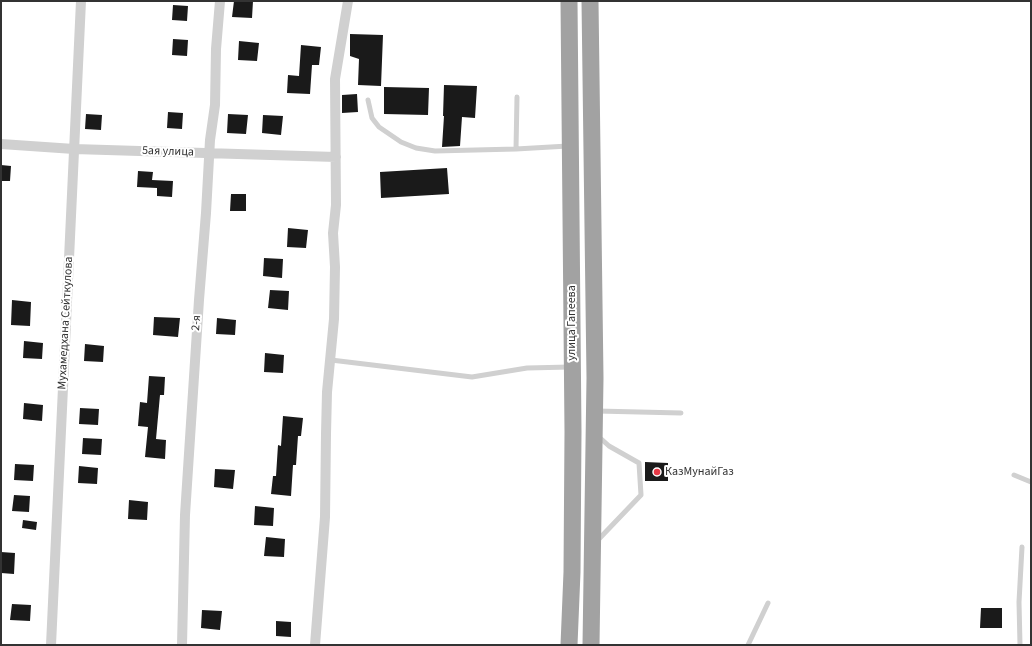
<!DOCTYPE html>
<html>
<head>
<meta charset="utf-8">
<style>
	body { margin:0 }
	#map { position:relative; width:1032px; height:646px; overflow:hidden; background:#fff; font-family:"Source Sans 3",sans-serif }
	canvas { display:block }
	.frame { position:absolute; inset:0; border:2px solid #333; pointer-events:none }
</style>
</head>
<body>
<div id="map">
<canvas width="1032" height="646"></canvas>
<div class="frame"></div>
</div>
<script>
const c = document.querySelector('canvas').getContext('2d');
c.lineJoin = 'round';
function paint(path, color) {
  c.fillStyle = color;
  c.fill(path, 'evenodd');
}
function poly(rows) {
  const path = new Path2D();
  for (const r of rows) {
    path.moveTo(r[0], r[1]);
    for (let i = 2; i < r.length; i += 2) path.lineTo(r[i], r[i + 1]);
  }
  return path;
}
function trace(path, color, width, dash) {
  c.strokeStyle = color;
  c.lineWidth = width;
  c.lineCap = dash ? 'butt' : 'round';
  c.setLineDash(dash || []);
  c.stroke(path);
}
function drawText(font, color, halo, rows, align = 'center') {
  c.font = font + ' "Source Sans 3",sans-serif';
  c.lineWidth = 4;
  c.setLineDash([]);
  c.textBaseline = 'middle';
  c.strokeStyle = halo;
  c.fillStyle = color;
  for (const [text, x, y, turn = 0] of rows) {
    c.save();
    c.translate(x, y);
    c.rotate((+turn || 0) * Math.PI / 180);
    c.textAlign = isNaN(turn) ? turn : align;
    if (halo) c.strokeText(text, 0, 0);
    c.fillText(text, 0, 0);
    c.restore();
  }
}
const building = poly([
	[234,1,253,1,252,18,232,17],
	[173,5,188,6,187,21,172,20],
	[350,34,383,35,381,86,358,85,359,59,350,56],
	[173,39,188,40,187,56,172,55],
	[239,41,259,43,257,61,238,60],
	[301,45,321,47,319,65,312,65,310,94,287,93,288,75,299,76],
	[444,85,477,86,475,118,462,117,460,146,442,147,444,116,443,116],
	[384,87,429,88,428,115,384,114],
	[357,94,358,112,342,113,342,95],
	[168,112,183,113,182,129,167,128],
	[86,114,102,115,101,130,85,129],
	[228,114,248,115,246,134,227,133],
	[263,115,283,116,281,135,262,133],
	[1,165,11,166,10,181,1,181],
	[447,168,449,194,381,198,380,172],
	[138,171,153,172,152,180,173,181,172,197,157,196,157,188,137,187],
	[231,194,246,194,246,211,230,211],
	[288,228,308,230,306,248,287,247],
	[264,258,283,259,282,278,263,276],
	[270,290,289,291,288,310,268,308],
	[12,300,31,302,30,326,11,325],
	[154,317,180,318,178,337,153,335],
	[217,318,236,320,235,335,216,334],
	[24,341,43,343,42,359,23,358],
	[85,344,104,346,103,362,84,361],
	[265,353,284,355,283,373,264,372],
	[149,376,165,377,164,395,160,395,156,439,166,440,165,459,145,457,148,427,138,426,140,402,147,403],
	[24,403,43,405,42,421,23,419],
	[80,408,99,409,98,425,79,424],
	[283,416,303,418,301,436,298,436,296,465,293,465,291,496,271,494,273,476,276,476,278,445,281,446],
	[83,438,102,439,101,455,82,454],
	[645,462,668,463,668,481,645,481],
	[15,464,34,465,33,481,14,480],
	[79,466,98,468,97,484,78,483],
	[215,469,235,470,233,489,214,487],
	[14,495,30,496,29,512,12,511],
	[129,500,148,502,147,520,128,519],
	[255,506,274,508,273,526,254,525],
	[23,520,37,522,36,530,22,528],
	[266,537,285,539,284,557,264,556],
	[1,552,15,553,14,574,1,573],
	[12,604,31,605,30,621,10,620],
	[981,608,1002,608,1002,628,980,628],
	[202,610,222,611,220,630,201,628],
	[276,621,291,622,291,637,276,636]
]);
const service = poly([
	[368,100,372,118,379,127,401,142,416,148,435,151,516,149,568,146],
	[516,149,517,97],
	[331,360,472,377,527,368,570,367],
	[597,411,681,413],
	[1014,475,1031,482],
	[597,541,641,495,639,463,609,446,599,437],
	[748,645,768,603],
	[1020,645,1019,602,1022,547]
]);
const minor = poly([
	[1,144,74,149,336,157],
	[51,645,81,1],
	[182,645,185,515,199,300,206,213,210,140,215,105,216,49,220,1],
	[315,645,325,517,326,434,327,392,334,319,335,267,333,233,336,205,335,79,348,1]
]);
const trunk = poly([
	[590,1,595,378,591,645],
	[569,645,572,572,573,432,569,1]
]);
const markers = [
	[657,472,4,"#e63946"]
];
const streetNames = [
	["5ая улица",168,152,2],
	["Мухамедхана Сейткулова",66,323,-87],
	["2-я",197,323,-86],
	["улица Гапеева",572,323,-90]
];
const poiNames = [
	["КазМунайГаз",665,472]
];
paint(building, '#1a1a1a');
trace(service, '#d0d0d0', 5);
trace(minor, '#d0d0d0', 10);
trace(trunk, '#a2a2a2', 17);
for (const [x, y, r, color] of markers) {
  const dot = new Path2D();
  dot.arc(x, y, r, 0, 2 * Math.PI);
  c.fillStyle = color;
  c.fill(dot);
  trace(dot, '#fff', 1.5);
}
drawText('12px', '#333', '#fff', streetNames);
drawText('12px', '#333', '#fff', poiNames, 'left');
</script>
</body>
</html>
